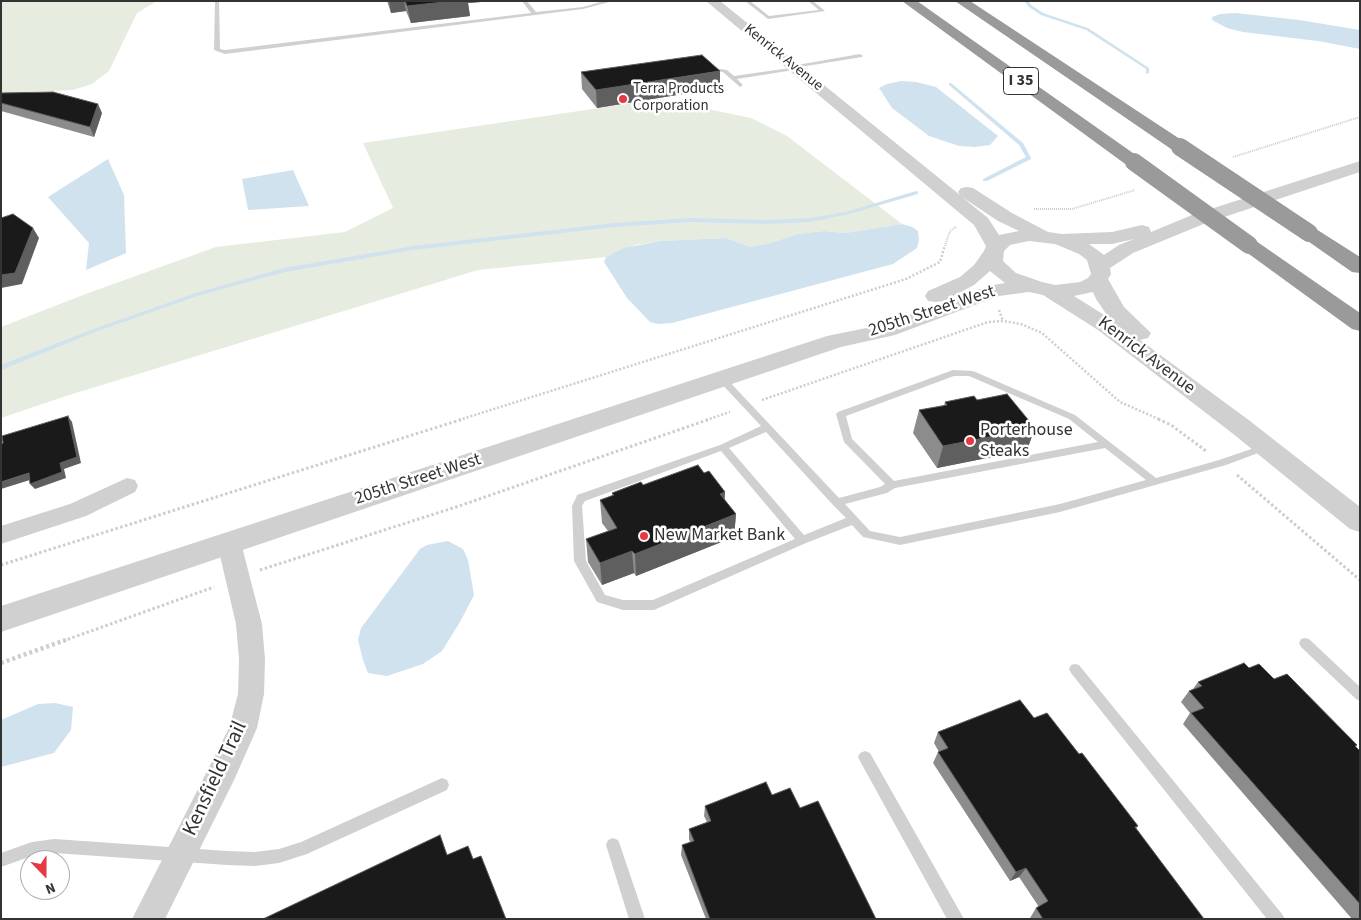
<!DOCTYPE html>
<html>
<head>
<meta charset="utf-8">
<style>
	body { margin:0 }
	#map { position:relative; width:1361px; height:920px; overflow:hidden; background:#fff; font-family:"Source Sans 3",sans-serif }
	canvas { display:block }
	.frame { position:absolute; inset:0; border:2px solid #333; pointer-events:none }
	.north { position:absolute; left:20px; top:850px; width:50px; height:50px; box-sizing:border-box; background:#fff; border:1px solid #adadad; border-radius:50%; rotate:158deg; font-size:14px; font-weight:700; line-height:20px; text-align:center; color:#333 }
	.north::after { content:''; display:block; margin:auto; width:18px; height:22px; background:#e63946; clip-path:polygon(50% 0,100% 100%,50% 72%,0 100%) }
</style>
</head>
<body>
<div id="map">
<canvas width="1361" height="920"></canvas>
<div class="frame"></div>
<div class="north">N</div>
</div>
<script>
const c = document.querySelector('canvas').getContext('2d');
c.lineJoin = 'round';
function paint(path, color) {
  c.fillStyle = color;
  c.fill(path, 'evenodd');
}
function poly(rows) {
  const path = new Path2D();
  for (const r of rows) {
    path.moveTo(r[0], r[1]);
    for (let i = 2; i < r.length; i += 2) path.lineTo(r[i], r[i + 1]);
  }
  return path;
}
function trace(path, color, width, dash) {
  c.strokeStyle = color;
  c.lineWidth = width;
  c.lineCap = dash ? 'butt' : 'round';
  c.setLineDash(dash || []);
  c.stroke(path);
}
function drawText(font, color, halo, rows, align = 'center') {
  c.font = font + ' "Source Sans 3",sans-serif';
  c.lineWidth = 5;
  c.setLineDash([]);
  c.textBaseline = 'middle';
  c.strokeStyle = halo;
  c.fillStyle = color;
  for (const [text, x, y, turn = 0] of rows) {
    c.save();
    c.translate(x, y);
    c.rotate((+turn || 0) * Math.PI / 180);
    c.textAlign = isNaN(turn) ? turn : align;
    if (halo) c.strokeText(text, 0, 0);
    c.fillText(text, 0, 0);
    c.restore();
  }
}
const green = poly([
	[1,1,157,1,137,13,109,71,92,84,73,90,1,93],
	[660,99,751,118,787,136,902,224,845,233,824,231,798,234,770,243,750,247,726,238,660,241,635,245,606,257,478,270,66,396,1,418,1,327,83,295,216,247,345,232,393,208,363,143]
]);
const water = poly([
	[1236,13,1299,20,1360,30,1360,49,1318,41,1243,32,1227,28,1212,20,1212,17,1220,14],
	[901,81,916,82,936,87,998,136,990,145,975,147,959,146,929,136,892,108,879,88,887,84],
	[108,159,124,195,126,253,86,270,89,243,48,197],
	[293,170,309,206,248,210,242,179],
	[902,224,912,227,918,231,919,240,917,248,893,264,672,323,658,324,650,322,627,298,604,262,606,257,624,248,660,241,726,238,750,247,770,243,798,234,824,231,845,233],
	[448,541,463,549,468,560,474,595,460,622,442,651,423,664,387,676,368,673,363,660,358,640,361,628,420,549,427,545],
	[55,703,73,707,71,730,54,753,1,767,1,720,38,704]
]);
const stream = poly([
	[1024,1,1028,1,1031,5,1043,13,1088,28,1149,68,1149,73,1146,74,1146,69,1086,30,1041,15,1029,7,1024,1],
	[949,83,951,83,1023,143,1031,158,1031,159,987,181,983,181,983,179,1026,157,1019,145,949,85,949,83],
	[916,191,918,192,918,194,849,214,810,222,768,224,691,222,615,227,413,250,285,272,200,295,95,332,1,370,1,365,91,330,196,293,284,268,413,246,615,223,691,218,768,220,810,218,846,212,916,191]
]);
const pathFar3 = poly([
	[1233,157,1360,117],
	[1034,209,1072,209,1135,190],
	[945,246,950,231,956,227]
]);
const pathFar2 = poly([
	[999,310,1003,321],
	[762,400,988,322,1003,321,1021,324,1042,333,1120,402,1161,420],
	[459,420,906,279,940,262,945,245],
	[706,420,730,412]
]);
const pathFar1 = poly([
	[1158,419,1171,425,1206,451],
	[1237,475,1360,580],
	[1,565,463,419],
	[260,570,456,507,710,419],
	[63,641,214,587]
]);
const path = poly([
	[1,663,66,640]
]);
const service = poly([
	[215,1,219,1,220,49,225,50,531,13,522,1,527,1,536,12,583,7,604,1,613,1,583,9,225,54,214,50,215,1],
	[745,1,750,1,769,16,819,10,808,1,813,1,825,11,768,19,745,1],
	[860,54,863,56,862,57,794,68,791,66,860,54],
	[706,67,727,70,734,76,797,67,800,69,737,79,743,85,740,87,723,72,704,70,704,68,706,67],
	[953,370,973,371,1075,415,1156,478,1219,460,1266,444,1271,447,1269,449,1226,465,1060,512,900,545,863,537,852,525,806,543,654,610,623,610,597,602,574,561,572,506,576,498,577,495,720,445,761,426,719,381,717,379,719,377,725,377,839,498,880,487,885,484,844,442,836,414,838,412,953,370],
	[954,376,969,376,1069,419,1098,442,894,481,852,439,846,416,954,376],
	[766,432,833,505,846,518,804,535,729,448,766,432],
	[1105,448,1146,480,1060,504,900,537,870,531,845,504,887,493,895,488,1105,448],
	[721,451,795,539,653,600,623,600,605,595,586,561,582,506,585,501,721,451],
	[1305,638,1309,639,1360,687,1360,701,1356,699,1301,647,1299,643,1301,639,1305,638],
	[1075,664,1079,665,1282,914,1285,919,1267,919,1071,673,1069,669,1071,665,1075,664],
	[865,751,870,753,964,919,947,919,860,761,858,757,860,753,865,751],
	[442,778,447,780,449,785,447,790,307,854,279,863,255,866,227,865,54,853,32,856,1,867,1,853,32,842,54,839,227,851,255,852,279,849,301,842,442,778],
	[613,838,618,840,620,845,645,919,629,919,606,845,608,840,613,838]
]);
const minor = poly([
	[127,478,135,480,138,486,135,492,86,516,1,544,1,526,70,504,127,478],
	[229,534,237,537,241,543,262,624,265,659,264,694,257,728,235,778,165,919,132,919,229,728,238,694,239,659,236,624,217,543,221,537,229,534]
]);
const tertiary = poly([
	[706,1,720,1,960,195,958,192,961,188,967,187,973,188,1012,213,1048,232,1062,234,1112,232,1142,225,1149,227,1151,232,1192,215,1360,161,1360,172,1206,223,1133,253,1110,268,1111,274,1108,279,1124,307,1151,333,1148,338,1140,340,1250,421,1360,507,1360,532,1350,529,1232,433,1098,330,1043,295,1029,292,999,296,895,335,841,347,1,632,1,606,827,336,881,325,988,286,1005,283,990,271,974,285,944,301,936,302,928,301,925,296,928,291,960,277,974,265,984,251,986,246,974,225,706,1],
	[962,197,998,221,1019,231,999,235,988,218,962,197],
	[1134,239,1119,245,1104,255,1089,244,1112,244,1134,239],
	[1029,241,1055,244,1079,254,1087,260,1091,274,1088,278,1080,282,1055,285,1042,282,1016,273,1003,261,1004,251,1010,245,1029,241],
	[1093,292,1096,299,1109,318,1074,296,1093,292]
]);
const motorway = poly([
	[902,1,917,1,1140,158,1143,162,1140,166,1134,167,1128,166,902,1],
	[955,1,970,1,1186,143,1189,147,1186,151,1180,152,1174,151,955,1],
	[1309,227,1316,229,1360,257,1360,273,1352,272,1302,237,1299,233,1302,229,1309,227],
	[1249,239,1256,241,1360,313,1360,331,1352,329,1242,249,1239,245,1242,241,1249,239]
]);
const motorwayBridge = poly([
	[1180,147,1309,233],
	[1134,162,1249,245]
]);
const wall = poly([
	[387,1,481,1,481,2,468,3,470,16,411,23,406,11,391,13],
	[581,72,720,88,597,108,582,89],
	[1,93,102,113,94,137,1,111],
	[977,400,1035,428,1027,450,937,468,913,433,919,410,944,406,945,402],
	[704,473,725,492,724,499,736,514,734,537,636,576,634,573,602,585,588,562,586,539,608,531,602,523,600,500,612,496,612,493],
	[1249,668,1274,679,1357,745,1356,747,1360,751,1360,919,1352,919,1183,724,1190,713,1181,702,1189,691,1193,689,1198,682],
	[1034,718,1079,754,1138,826,1136,829,1204,919,1030,919,1030,918,1036,908,1039,907,1019,877,1010,881,933,763,938,752,939,752,934,743,938,732],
	[772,795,800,808,876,919,706,919,681,855,682,845,690,842,689,839,689,829,707,822,704,816,705,806]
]);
const shadedWall = poly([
	[389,1,404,1,406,11,391,13],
	[454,1,481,1,481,2,468,3,470,16,411,23,407,6],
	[720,71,720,88,597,108,596,90],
	[98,104,102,113,94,137,90,127],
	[33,228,39,238,22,284,1,288,1,275],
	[68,416,72,422,81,463,64,469,66,478,35,489,30,484,60,463],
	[1035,428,1027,450,937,468,943,446],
	[29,473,33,479,1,489,1,482],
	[725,492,724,514,720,494],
	[736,514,734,537,636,576,635,554],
	[632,551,634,573,602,585,600,563],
	[1026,868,1019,877,1010,881,1016,872]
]);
const building = poly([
	[405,1,454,1,407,6,405,1],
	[702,55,720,71,596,90,581,72,702,55],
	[53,92,98,104,90,127,1,103,1,93,53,92],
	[13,214,33,228,15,273,1,275,1,218,13,214],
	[1007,394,1035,428,943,446,919,410,947,405,945,402,974,396,977,400,1007,394],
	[68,416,77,457,60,463,62,472,30,484,29,473,1,482,1,444,3,443,2,436,68,416],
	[698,465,704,473,709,471,725,492,720,494,736,514,635,554,632,551,600,563,586,539,617,528,600,500,614,495,612,493,641,482,643,485,698,465],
	[1244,663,1249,668,1259,664,1274,679,1287,674,1357,745,1355,746,1360,751,1360,904,1191,713,1204,708,1189,691,1202,686,1198,682,1244,663],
	[1020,700,1034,718,1047,713,1079,754,1082,753,1138,826,1135,827,1204,919,1043,919,1036,908,1048,901,1026,868,1016,872,938,752,948,748,938,732,1020,700],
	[766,782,772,795,790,788,800,808,818,801,876,919,710,919,682,845,694,841,689,829,711,821,705,806,766,782],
	[440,835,447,855,468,846,473,859,481,856,506,919,263,919,440,835]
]);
const markers = [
	[623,99,5,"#e63946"],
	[970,441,5,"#e63946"],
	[644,536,5,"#e63946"]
];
const farStreetnames = [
	["Kenrick Avenue",783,58,39]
];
const farPoinames = [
	["Terra Products",633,90],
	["Corporation",633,107]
];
const shields = [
	[1021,81,35]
];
const shieldNames = [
	["I 35",1021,81]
];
const streetNames = [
	["205th Street West",932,312,-18],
	["Kenrick Avenue",1146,356,37],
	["205th Street West",418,480,-18]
];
const poiNames = [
	["Porterhouse",980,431],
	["Steaks",980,452],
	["New Market Bank",654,536]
];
const nearStreetnames = [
	["Kensfield Trail",216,779,-65]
];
paint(green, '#e6ecdf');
paint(water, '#cfe2ee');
paint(stream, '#cfe2ee');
trace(pathFar3, '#cdcdcd', 2, [1, 1]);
trace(pathFar2, '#cdcdcd', 2.5, [2, 2]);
trace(pathFar1, '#cdcdcd', 3, [2.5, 2.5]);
trace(path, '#cdcdcd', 4.5, [3, 3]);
paint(service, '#d0d0d0');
paint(minor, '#d0d0d0');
paint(tertiary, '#d0d0d0');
paint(motorway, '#9a9a9a');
trace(motorwayBridge, '#9a9a9a', 18);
paint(wall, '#8c8c8c');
paint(shadedWall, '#5f5f5f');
paint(building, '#1a1a1a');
trace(building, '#5f5f5f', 1);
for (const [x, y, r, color] of markers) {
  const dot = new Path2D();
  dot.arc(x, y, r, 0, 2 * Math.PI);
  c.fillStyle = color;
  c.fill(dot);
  trace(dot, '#fff', 2);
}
drawText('15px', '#333', '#fff', farStreetnames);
drawText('15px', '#333', '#fff', farPoinames, 'left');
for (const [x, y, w] of shields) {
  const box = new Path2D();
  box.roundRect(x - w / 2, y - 13.5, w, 27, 4);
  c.fillStyle = '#fff';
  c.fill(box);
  trace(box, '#333', 1);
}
drawText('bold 16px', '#333', null, shieldNames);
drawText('18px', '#333', '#fff', streetNames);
drawText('18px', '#333', '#fff', poiNames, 'left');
drawText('21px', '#333', '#fff', nearStreetnames);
</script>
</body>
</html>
